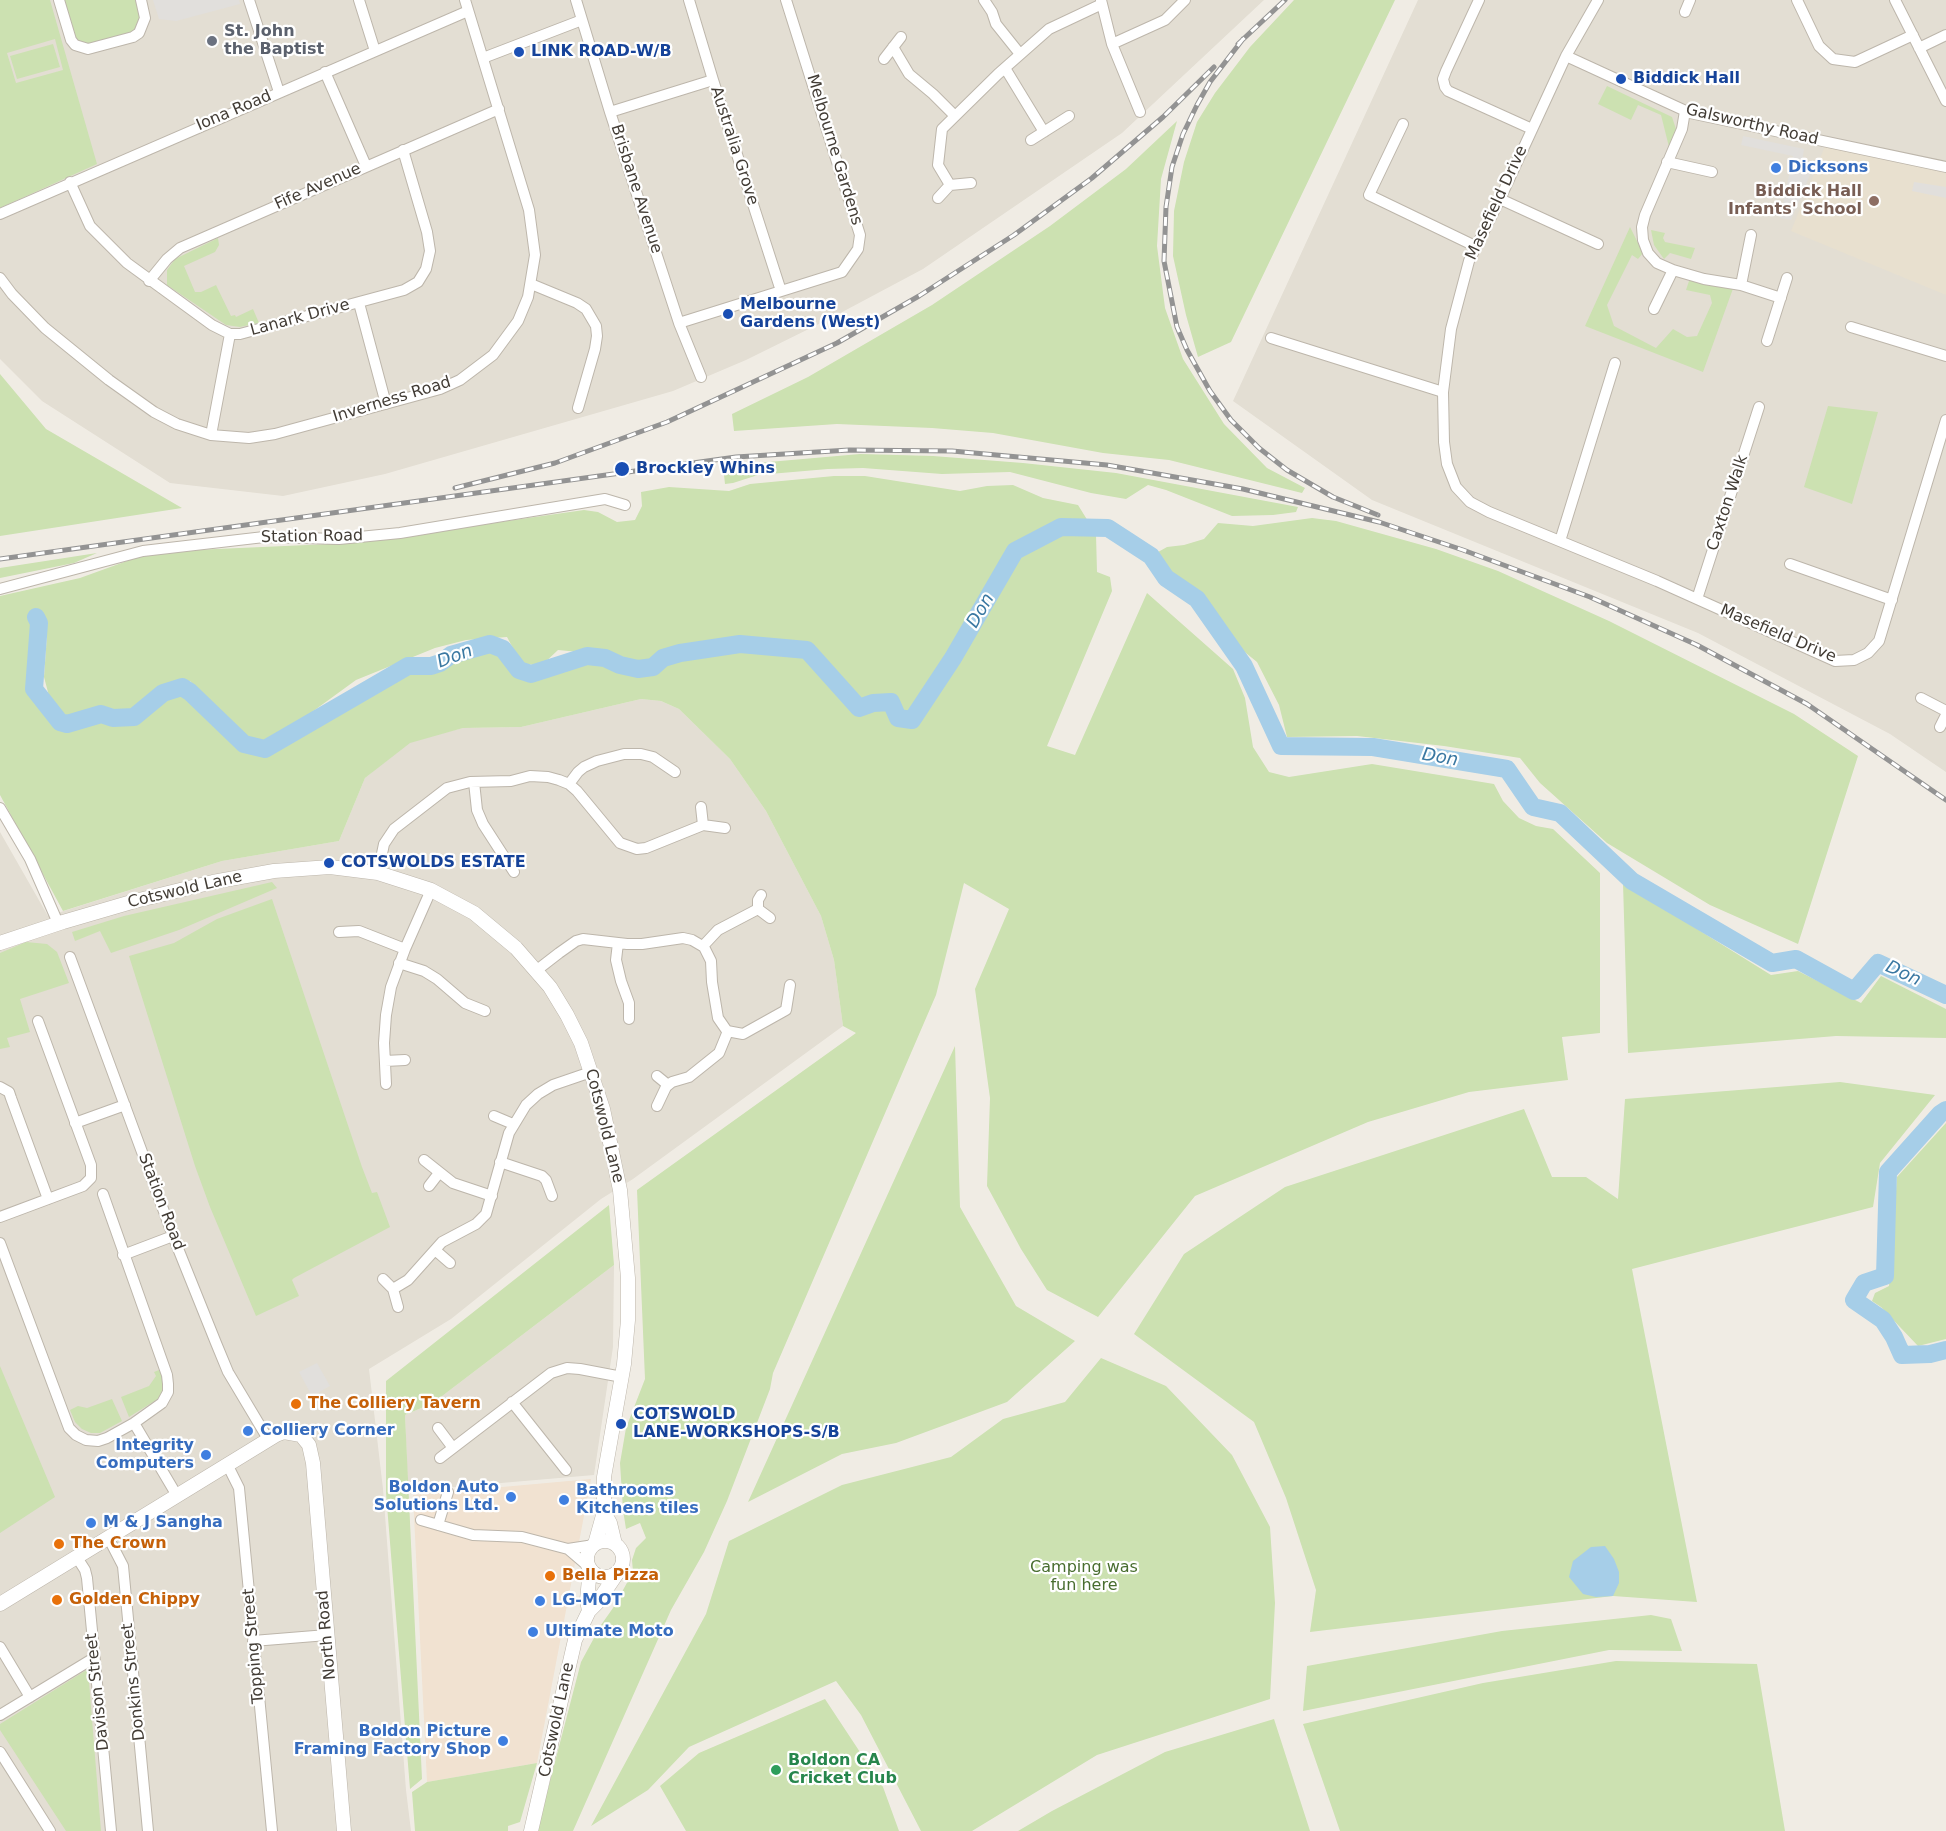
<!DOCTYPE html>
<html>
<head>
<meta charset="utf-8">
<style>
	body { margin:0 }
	canvas { display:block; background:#f0ece4 }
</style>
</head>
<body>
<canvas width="1946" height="1831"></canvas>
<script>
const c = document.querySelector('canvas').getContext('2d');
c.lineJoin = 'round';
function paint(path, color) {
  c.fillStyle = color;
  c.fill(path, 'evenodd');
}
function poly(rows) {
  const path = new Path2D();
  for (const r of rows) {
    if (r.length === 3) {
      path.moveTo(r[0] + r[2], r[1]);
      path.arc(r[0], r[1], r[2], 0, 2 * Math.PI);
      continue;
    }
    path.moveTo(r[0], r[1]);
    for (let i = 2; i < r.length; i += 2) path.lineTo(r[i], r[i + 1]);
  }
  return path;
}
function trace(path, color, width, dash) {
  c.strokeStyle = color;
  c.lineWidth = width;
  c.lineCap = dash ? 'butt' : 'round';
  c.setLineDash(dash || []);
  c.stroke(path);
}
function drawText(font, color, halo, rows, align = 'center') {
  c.font = font + ' "DejaVu Sans",sans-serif';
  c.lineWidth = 4.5;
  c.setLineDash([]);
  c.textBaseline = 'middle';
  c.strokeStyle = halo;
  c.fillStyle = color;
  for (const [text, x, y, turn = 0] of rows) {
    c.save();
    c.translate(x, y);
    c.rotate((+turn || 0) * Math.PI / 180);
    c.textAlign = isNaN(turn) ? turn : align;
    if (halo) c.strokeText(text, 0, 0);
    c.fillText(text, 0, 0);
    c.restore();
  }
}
const residential = poly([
	[0,0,1264,0,1122,133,923,269,831,318,746,360,673,391,385,474,283,496,170,483,42,401,0,359],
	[1418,0,1946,0,1946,772,1890,734,1698,633,1372,500,1233,401],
	[641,699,661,701,679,709,730,759,766,811,821,916,834,960,843,1026,633,1179,601,1199,451,1319,369,1369,383,1489,406,1790,411,1831,0,1831,0,832,48,916,222,861,339,841,365,778,410,741,463,728,521,727],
	[614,1265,613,1347,594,1475,408,1491,405,1415,433,1403]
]);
const commercial = poly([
	[591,1479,537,1763,427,1782,413,1495]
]);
const education = poly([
	[1825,146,1946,171,1946,295,1791,231]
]);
const green = poly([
	[0,0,50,0,97,164,0,208],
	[55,39,63,70,16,83,7,53],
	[63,0,137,0,141,25,132,33,87,45,76,40],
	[1294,0,1395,0,1231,342,1198,357,1186,315,1173,256,1174,211,1184,162,1197,122,1215,93,1250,47],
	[53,44,60,67,17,79,10,56],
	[1607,86,1672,117,1677,132,1669,147,1661,115,1638,105,1631,120,1598,104],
	[1177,121,1161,179,1157,246,1165,308,1183,359,1224,424,1267,468,1305,488,1302,493,1169,460,1103,453,993,433,932,428,837,424,734,431,732,414,808,377,932,305,1050,226,1126,169],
	[1630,227,1643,253,1638,259,1632,255,1607,305,1614,326,1656,348,1673,329,1687,337,1697,336,1712,303,1710,295,1686,290,1691,275,1735,283,1703,372,1585,326],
	[1651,230,1665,233,1663,238,1665,242,1695,248,1691,259,1670,253,1664,259,1654,245],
	[218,238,219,245,215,252,184,266,195,292,201,292,216,285,231,316,235,315,236,317,253,309,259,323,240,327,226,325,167,285,167,270,175,259],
	[0,374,46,429,182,508,0,536],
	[1828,406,1878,412,1852,504,1804,487],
	[860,454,933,456,1023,463,1116,473,1298,507,1296,512,1273,515,1232,516,1166,490,1148,485,1126,499,1091,493,1010,472,942,474,863,468,828,469,758,475,733,483,725,484,723,466],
	[834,476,865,476,960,491,987,486,1013,485,1043,498,1078,505,1096,534,1097,572,1110,577,1112,591,1047,746,1075,755,1147,593,1233,669,1245,698,1253,747,1269,772,1289,777,1372,764,1494,784,1503,801,1519,818,1536,826,1553,829,1600,873,1600,1033,1562,1037,1568,1080,1469,1092,1368,1122,1195,1196,1098,1317,1047,1290,1021,1249,987,1186,990,1098,975,989,1009,909,964,883,936,995,773,1373,770,1389,727,1501,704,1552,671,1610,573,1831,537,1831,581,1662,601,1625,613,1608,633,1572,632,1560,636,1548,646,1538,640,1523,626,1529,623,1510,620,1463,626,1428,645,1379,637,1190,856,1033,843,1026,834,960,821,916,766,811,730,759,679,709,661,701,641,699,521,727,463,728,410,743,365,778,339,841,222,861,63,911,0,795,0,596,80,578,138,557,194,550,353,543,584,510,598,512,617,522,635,520,642,506,641,492,669,487,729,491,750,484],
	[40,615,47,635,44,677,49,696,62,714,76,717,102,707,118,710,135,709,167,687,190,681,244,737,263,742,290,728,356,680,435,648,466,640,507,637,521,663,541,666,558,650,610,655,623,662,640,665,653,661,661,654,725,643,738,644,665,662,651,674,620,671,599,665,583,665,537,678,520,677,501,655,492,652,476,652,456,659,448,668,408,674,380,688,304,735,267,753,253,754,239,745,193,699,181,693,173,695,143,718,126,721,102,720,77,727,64,728,54,721,32,692,32,651,36,632,34,622],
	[1312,518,1336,521,1436,549,1498,571,1609,621,1794,714,1858,756,1798,944,1710,905,1607,843,1540,783,1520,758,1444,746,1357,736,1287,737,1279,705,1257,662,1220,632,1197,599,1166,578,1151,556,1167,547,1184,545,1204,539,1218,523,1253,526],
	[97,553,74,563,0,578,0,568],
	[272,882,277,888,179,930,111,953,100,931,75,941,72,932,124,916],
	[1623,883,1771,975,1798,971,1861,1003,1881,976,1946,1009,1946,1038,1836,1036,1628,1053],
	[272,899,362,1167,372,1193,377,1192,390,1227,294,1278,292,1280,299,1296,256,1316,210,1207,195,1166,129,956,174,943,217,919],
	[26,942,47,944,57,952,69,983,20,999,30,1032,7,1038,10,1047,0,1049,0,953],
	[955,1046,960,1207,1016,1306,1075,1341,1007,1402,896,1443,842,1454,748,1502],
	[1840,1082,1935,1095,1880,1163,1873,1207,1632,1269,1697,1602,1613,1596,1310,1632,1316,1590,1286,1498,1254,1422,1134,1334,1184,1254,1285,1187,1524,1109,1552,1177,1586,1177,1618,1199,1625,1099],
	[1946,1123,1946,1339,1918,1346,1881,1307,1872,1301,1875,1293,1889,1286,1897,1177],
	[609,1205,614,1265,433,1403,405,1415,422,1779,410,1789,386,1493,386,1381],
	[1101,1358,1166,1386,1232,1455,1270,1527,1275,1603,1270,1699,1097,1755,972,1831,921,1831,861,1715,836,1681,689,1747,648,1790,591,1826,706,1614,729,1541,842,1485,951,1457,1003,1419,1065,1402],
	[0,1366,55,1497,0,1533],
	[159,1370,164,1381,161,1397,129,1417,121,1397,149,1386,156,1376,154,1372],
	[112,1399,122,1421,100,1433,91,1433,82,1429,75,1422,70,1410,78,1406,87,1408],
	[1651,1615,1671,1619,1682,1651,1609,1650,1303,1711,1307,1666,1502,1631],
	[1616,1661,1757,1664,1785,1831,1340,1831,1303,1724,1483,1683],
	[88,1669,101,1831,66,1831,0,1730,0,1724],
	[825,1699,883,1787,899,1831,686,1831,660,1786,699,1753],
	[1274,1719,1310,1831,1018,1831,1052,1811,1165,1752],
	[537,1763,520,1822,508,1826,508,1831,415,1831,412,1792,427,1782]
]);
const parking = poly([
	[153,0,239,0,240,4,176,21,159,19],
	[1743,136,1804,149,1802,162,1814,165,1791,220,1780,218,1793,156,1741,145],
	[1914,182,1946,187,1946,198,1912,191],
	[317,1363,330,1386,312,1396,299,1372]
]);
const water = poly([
	[1605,1546,1614,1559,1619,1572,1619,1583,1613,1596,1596,1597,1583,1594,1569,1577,1573,1561,1591,1547]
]);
const river = poly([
	[36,617,39,623,34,689,60,722,67,724,101,714,113,718,134,717,163,693,182,687,190,692,244,744,265,749,408,666,431,666,440,663,451,655,490,644,503,649,519,670,531,674,587,656,605,658,620,665,638,669,653,667,663,658,680,653,740,644,807,650,859,708,873,703,891,702,898,718,912,720,953,658,1015,551,1061,527,1108,528,1151,556,1166,578,1197,599,1244,666,1281,746,1373,747,1507,769,1533,807,1560,813,1632,881,1772,963,1796,959,1854,991,1878,963,1946,995],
	[1946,1110,1940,1114,1888,1172,1885,1276,1864,1283,1854,1300,1883,1320,1894,1337,1902,1355,1930,1354,1946,1350]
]);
const minor = poly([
	[59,0,71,40,75,45,88,49,133,37,139,33,145,18,141,0],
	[249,0,279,92],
	[359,0,375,51],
	[576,0,610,112,679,323,701,377],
	[689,0,713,80,781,291],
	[984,0,992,12,996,24,1020,54],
	[1101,0,1112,44,1140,112],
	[1479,0,1446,71,1443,79,1445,87,1448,91,1532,129],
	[1598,0,1566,56,1500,199,1469,261,1451,329,1443,392,1444,442,1447,464,1456,487,1470,502,1489,512,1657,581,1835,661,1854,660,1868,653,1879,641,1946,420],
	[1797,0,1819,46,1833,59,1855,62,1913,35],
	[1895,0,1946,101],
	[1685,12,1690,0],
	[1112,44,1165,20,1185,0],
	[893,47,909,74,933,94,955,116],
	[1919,48,1946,35],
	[1566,56,1690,113,1946,167],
	[483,58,582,20],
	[884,59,901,37],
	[1005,68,1044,132],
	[325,72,366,166],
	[1685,111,1682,129,1645,215,1642,227,1643,240,1648,253,1657,263,1673,270,1704,279,1741,285,1781,298],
	[610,112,713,80],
	[1403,124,1369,195,1475,246],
	[1031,140,1069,116],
	[1667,162,1712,172],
	[70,182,90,226,127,263,212,325,230,334,240,334,404,290,418,282,426,269,430,251,427,232,403,150],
	[950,185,938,165,942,129,998,74,1049,29,1102,4],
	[938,198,950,185,971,183],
	[1500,199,1598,244],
	[0,214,468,11],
	[0,278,12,294,45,328,109,380,154,412,177,424,211,435,249,438,275,434,440,389,460,380,493,355,518,321,528,297,535,255,529,210,465,0],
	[149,281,167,259,180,248,499,109],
	[531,284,577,303,586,309,596,326,597,336,595,349,578,408],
	[1741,285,1751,235],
	[359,303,386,404],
	[1654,309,1673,270],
	[679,323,842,272,858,249,860,235,786,0],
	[1851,327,1946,356],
	[1271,338,1443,392],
	[1767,341,1787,278],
	[211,435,230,334],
	[1560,541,1615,363],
	[1790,564,1892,600],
	[0,589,143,551,264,537,339,539,400,533,605,499,625,505],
	[1697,599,1759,407],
	[1921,698,1946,711],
	[1940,727,1946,715],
	[474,782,477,810,483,824,514,872],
	[569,784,578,772,584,767,597,761,624,754,641,754,653,757,675,772],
	[701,807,703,825,725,828],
	[0,808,30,859,58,923],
	[378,873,384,844,394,829,447,788,470,782,511,781,530,776,548,777,559,780,569,784,577,791,620,843,637,849,646,848,703,825],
	[761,895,758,900,758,909,770,918],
	[339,932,359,931,405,949],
	[618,943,616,960,621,981,629,1003,629,1019],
	[703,946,718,930,758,909],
	[70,957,173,1236,216,1343,228,1372,268,1439],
	[399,963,424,971,437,979,465,1003,485,1011],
	[537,970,559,953,576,941,583,939,627,944,642,944,683,938,692,940,704,947,711,961,712,982,718,1018,727,1031,743,1034,786,1010,790,985],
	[385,1061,405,1060],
	[657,1076,668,1085],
	[386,1084,384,1043,386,1015,391,987,405,949,431,890],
	[0,1087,9,1092,11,1098,48,1199],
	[657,1106,666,1087,672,1082,689,1077,719,1053,728,1031],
	[494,1116,513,1124],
	[75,1123,125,1105],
	[424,1160,453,1183,492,1196],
	[500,1162,542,1176,546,1180,552,1196],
	[429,1186,439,1173],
	[0,1217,83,1186,91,1178,91,1165,38,1021],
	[0,1243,69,1428,76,1435,86,1440,98,1441,107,1438,134,1423,162,1403,168,1392,168,1384,167,1375,103,1194],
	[435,1250,450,1263],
	[123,1255,173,1236],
	[383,1279,393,1289,398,1307],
	[393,1289,408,1280,442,1242,476,1224,486,1214,509,1133,526,1105,538,1094,553,1085,591,1072],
	[512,1402,566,1470],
	[134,1423,176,1494],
	[438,1428,453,1448],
	[440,1458,551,1373,567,1368,580,1369,622,1377],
	[227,1464,239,1488,272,1831],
	[421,1520,473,1535,522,1537,568,1549,594,1545],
	[438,1525,448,1492],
	[108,1537,123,1566,148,1831],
	[568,1549,589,1567],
	[76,1556,85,1570,87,1578,111,1831],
	[253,1641,327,1635],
	[0,1647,30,1697],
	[0,1715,94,1658],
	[0,1752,50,1831]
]);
const tertiary = poly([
	[0,943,63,922,135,901,213,882,274,871,330,867,378,873,431,890,474,913,516,948,550,987,567,1015,581,1043,603,1109,620,1190,628,1278,628,1320,624,1364,604,1477,604,1512,595,1544],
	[604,1512,610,1523,615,1544],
	[605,1559,18],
	[0,1604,276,1435,284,1432,301,1435,309,1445,313,1463,344,1831],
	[589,1611,587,1600,590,1569],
	[531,1831,575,1640,589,1611,597,1603,618,1572]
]);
const rail = poly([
	[1243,39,1210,82,1197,105,1183,134,1172,167,1166,207,1164,261,1177,327,1187,350,1210,391,1231,420,1259,448,1287,470,1333,497,1378,515],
	[1238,44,1285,0],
	[455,488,555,463,667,422,837,343,919,296,1014,235,1092,178,1163,117,1214,67],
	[0,559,736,457,849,450,952,451,1107,465,1243,489,1379,522,1463,550,1590,597,1697,645,1807,704,1946,800]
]);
const markers = [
	[212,41,6,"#6b7280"],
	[519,52,6,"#1a4fb4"],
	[1621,79,6,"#1a4fb4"],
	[1776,168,6,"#3f7fe0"],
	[1874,201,6,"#8d6e63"],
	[728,314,6,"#1a4fb4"],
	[622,469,8,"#1a4fb4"],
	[329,863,6,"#1a4fb4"],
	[296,1404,6,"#e8710a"],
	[621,1424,6,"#1a4fb4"],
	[248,1431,6,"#3f7fe0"],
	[206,1455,6,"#3f7fe0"],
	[511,1497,6,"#3f7fe0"],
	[564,1500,6,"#3f7fe0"],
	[91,1523,6,"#3f7fe0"],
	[59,1544,6,"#e8710a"],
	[550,1576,6,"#e8710a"],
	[57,1600,6,"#e8710a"],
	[540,1601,6,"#3f7fe0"],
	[533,1632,6,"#3f7fe0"],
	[503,1741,6,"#3f7fe0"],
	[776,1770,6,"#2e9e5b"]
];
const worshipNames = [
	["St. John",224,32],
	["the Baptist",224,50]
];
const transitNames = [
	["LINK ROAD-W/B",531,52],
	["Biddick Hall",1633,79],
	["Melbourne",740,305],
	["Gardens (West)",740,323],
	["Brockley Whins",636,469],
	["COTSWOLDS ESTATE",341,863],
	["COTSWOLD",633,1415],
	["LANE-WORKSHOPS-S/B",633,1433]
];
const streetNames = [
	["Iona Road",234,111,-23],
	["Galsworthy Road",1752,125,13],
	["Australia Grove",734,146,72],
	["Melbourne Gardens",834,150,73],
	["Fife Avenue",318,187,-24],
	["Brisbane Avenue",636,189,72],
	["Masefield Drive",1497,203,-65],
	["Lanark Drive",300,318,-15],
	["Inverness Road",392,400,-17],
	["Caxton Walk",1728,503,-72],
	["Station Road",312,537,-1],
	["Masefield Drive",1778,634,23],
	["Cotswold Lane",185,890,-13],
	["Cotswold Lane",604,1126,76],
	["Station Road",161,1202,69],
	["North Road",327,1635,-95],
	["Topping Street",254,1646,-95],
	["Donkins Street",134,1682,-96],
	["Davison Street",98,1692,-96],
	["Cotswold Lane",557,1720,-78]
];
const shopNames = [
	["Dicksons",1788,168],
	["Colliery Corner",260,1431],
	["Integrity",194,1446,"right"],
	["Computers",194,1464,"right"],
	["Boldon Auto",499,1488,"right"],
	["Solutions Ltd.",499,1506,"right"],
	["Bathrooms",576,1491],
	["Kitchens tiles",576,1509],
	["M & J Sangha",103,1523],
	["LG-MOT",552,1601],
	["Ultimate Moto",545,1632],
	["Boldon Picture",491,1732,"right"],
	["Framing Factory Shop",491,1750,"right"]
];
const educationNames = [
	["Biddick Hall",1862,192],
	["Infants' School",1862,210]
];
const foodNames = [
	["The Colliery Tavern",308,1404],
	["The Crown",71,1544],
	["Bella Pizza",562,1576],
	["Golden Chippy",69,1600]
];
const parkNames = [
	["Camping was",1084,1568],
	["fun here",1084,1586]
];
const leisureNames = [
	["Boldon CA",788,1761],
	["Cricket Club",788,1779]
];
const waterNames = [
	["Don",981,611,-60],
	["Don",455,657,-21],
	["Don",1440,758,10],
	["Don",1903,974,25]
];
paint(residential, '#e3ded3');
paint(commercial, '#f1e2d1');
paint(education, '#e8e0cf');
paint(green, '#cce1b1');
paint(parking, '#e1dfdc');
paint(water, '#a6cee8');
trace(river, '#a6cee8', 18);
trace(minor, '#bdb6ab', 12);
trace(tertiary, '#bdb6ab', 15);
trace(minor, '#fff', 10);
trace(tertiary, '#fff', 14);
trace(rail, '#939393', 5);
trace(rail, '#fff', 3, [9]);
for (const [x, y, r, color] of markers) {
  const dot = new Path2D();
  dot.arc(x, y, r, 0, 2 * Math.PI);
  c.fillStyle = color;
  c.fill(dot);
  trace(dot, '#fff', 2);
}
drawText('bold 16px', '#5b616d', '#fff', worshipNames, 'left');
drawText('bold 16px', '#164399', '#fff', transitNames, 'left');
drawText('16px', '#423c35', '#fff', streetNames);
drawText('bold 16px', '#366cbe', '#fff', shopNames, 'left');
drawText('bold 16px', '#785e54', '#fff', educationNames, 'right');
drawText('bold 16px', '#c56008', '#fff', foodNames, 'left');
drawText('16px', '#486d2f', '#fff', parkNames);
drawText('bold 16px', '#27864d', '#fff', leisureNames, 'left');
drawText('italic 18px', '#3a78a2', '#fff', waterNames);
</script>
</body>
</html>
